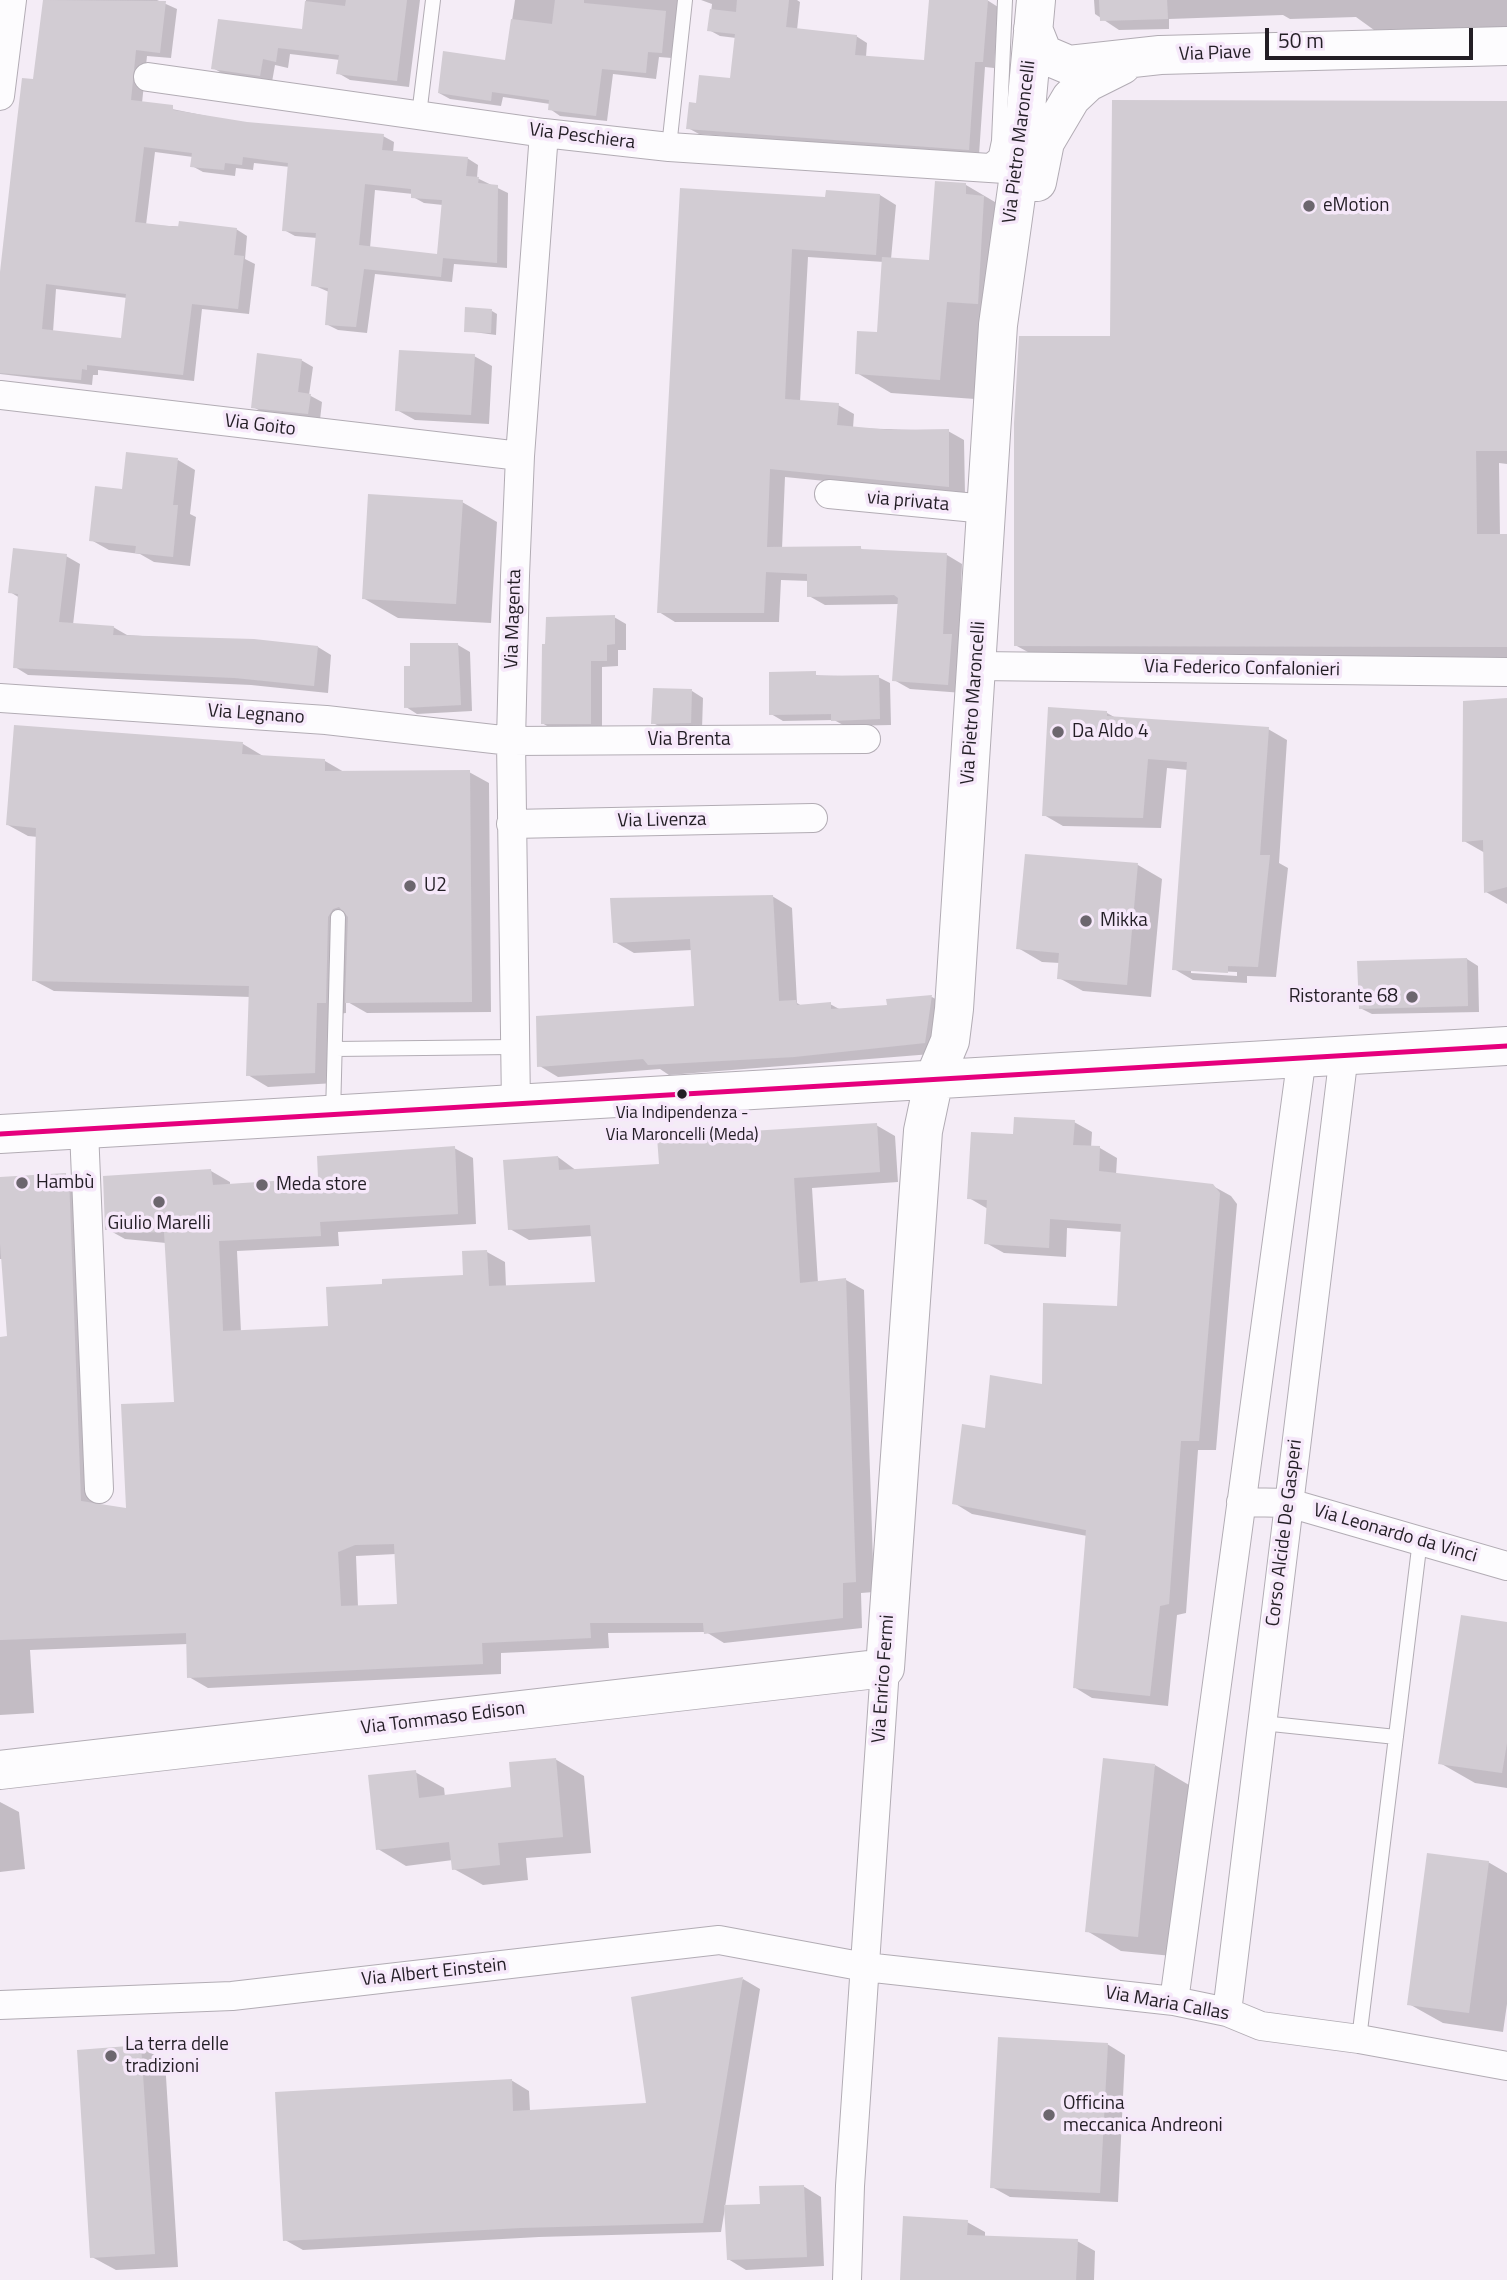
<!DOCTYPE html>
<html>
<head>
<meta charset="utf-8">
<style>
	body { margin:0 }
	#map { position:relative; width:1507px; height:2280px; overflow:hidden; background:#f4ecf6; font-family:"Titillium Web",sans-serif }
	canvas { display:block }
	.scale { position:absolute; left:1265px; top:28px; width:208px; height:32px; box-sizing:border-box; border:4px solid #231e25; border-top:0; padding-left:9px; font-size:21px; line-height:24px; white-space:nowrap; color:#231e25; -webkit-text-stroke:5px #f6e8fa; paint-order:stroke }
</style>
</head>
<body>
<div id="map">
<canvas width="1507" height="2280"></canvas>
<div class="scale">50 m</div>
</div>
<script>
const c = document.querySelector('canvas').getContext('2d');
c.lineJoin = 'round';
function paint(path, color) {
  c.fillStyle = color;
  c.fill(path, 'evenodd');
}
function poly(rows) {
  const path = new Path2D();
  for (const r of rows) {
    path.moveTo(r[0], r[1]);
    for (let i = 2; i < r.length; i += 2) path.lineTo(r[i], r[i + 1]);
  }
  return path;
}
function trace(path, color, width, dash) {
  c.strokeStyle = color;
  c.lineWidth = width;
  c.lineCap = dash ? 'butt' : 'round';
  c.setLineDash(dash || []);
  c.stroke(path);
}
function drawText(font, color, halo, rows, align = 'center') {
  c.font = font + ' "Titillium Web",sans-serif';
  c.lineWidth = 7;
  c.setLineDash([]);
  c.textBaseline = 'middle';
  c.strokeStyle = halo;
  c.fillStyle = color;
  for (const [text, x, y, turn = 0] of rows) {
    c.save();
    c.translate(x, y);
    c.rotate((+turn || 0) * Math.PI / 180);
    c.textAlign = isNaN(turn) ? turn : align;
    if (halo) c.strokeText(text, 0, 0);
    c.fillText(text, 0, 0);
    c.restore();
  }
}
const shadow = poly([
	[45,0,157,0,177,9,171,58,147,56,142,103,247,124,383,136,394,142,393,153,467,158,478,165,477,178,508,193,507,268,454,264,452,282,375,274,367,333,338,330,326,324,329,292,313,285,317,238,295,236,284,230,290,167,254,163,253,170,236,168,235,176,203,172,192,166,193,157,155,152,146,225,236,229,247,236,245,259,255,264,249,314,202,309,194,381,98,370,98,375,93,375,92,385,0,374,0,320],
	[375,190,413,194,413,197,424,203,443,205,439,256,370,248],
	[56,289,127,298,122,340,53,332],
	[306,0,420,0,409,87,350,80,338,73,340,60,290,54,288,68,275,65,272,82,225,75,213,68,303,31],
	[515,0,692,0,672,58,659,57,656,79,613,74,607,121,560,116,550,109,550,104,503,97,501,106,450,99,439,93,506,62],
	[701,0,797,0,800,2,797,30,856,36,867,43,866,57,926,62,931,0,987,0,998,7,994,68,985,67,979,155,699,134,688,128,698,105,732,80,736,38,720,36,709,30,712,4],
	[1094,0,1507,0,1507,28,1374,30,1356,17,1290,19,1283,15,1169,19,1169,29,1119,30,1095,14],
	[1507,102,1507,464,1499,463,1500,536,1507,536,1507,660,1039,658,1015,645,1112,338],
	[966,185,1000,205,975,399,891,393,857,373,879,334,884,262,808,257,800,402,838,405,854,414,853,428,948,431,964,440,965,495,785,477,782,549,860,548,865,551,947,555,962,564,959,640,963,693,910,689,894,680,900,604,825,605,809,596,809,581,781,580,779,622,675,622,659,612,682,190,827,199,880,195,896,205,891,259,930,262],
	[492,311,497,314,496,335,466,331],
	[474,356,492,366,489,424,415,420,397,410],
	[301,360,313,367,309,395,322,402,320,420,264,413,253,407],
	[178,460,195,470,190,514,196,517,190,566,154,562,140,554,109,550,91,540],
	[462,502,497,522,491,623,398,618,363,598],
	[66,556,80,564,73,625,113,627,127,635,318,647,331,655,328,693,251,685,28,675,15,667,20,598,10,592],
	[614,617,626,624,626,650,618,650,618,666,602,667,602,730,554,730,542,723],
	[458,645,470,652,472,711,417,714,406,707,412,667],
	[771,674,878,677,890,683,891,725,845,726,834,720,783,721,771,714],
	[692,691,703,698,702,729,665,729,653,723],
	[1507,700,1507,904,1486,892,1485,853,1464,841],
	[1107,713,1116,718,1268,729,1287,740,1279,863,1288,868,1276,977,1247,976,1247,983,1193,980,1174,969,1188,770,1167,768,1161,828,1063,826,1044,815],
	[1191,970,1237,972,1237,976,1191,973],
	[15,727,243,744,263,756,325,761,344,772,469,772,489,783,491,1012,367,1013,346,1001,346,1013,337,1014,335,1083,268,1087,248,1075,251,997,54,991,33,980,38,837,28,836,8,825],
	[1026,855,1138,865,1162,879,1151,997,1083,991,1059,978,1060,963,1042,962,1018,948],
	[772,896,792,908,797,1003,802,1006,830,1004,841,1010,888,1007,932,997,951,1008,944,1053,669,1075,660,1069,558,1077,538,1065,696,1008,692,950,634,953,615,942],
	[1467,959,1478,966,1479,1012,1372,1014,1360,1008],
	[1074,1122,1092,1132,1091,1148,1100,1148,1117,1158,1116,1175,1213,1186,1231,1196,1237,1204,1216,1450,1198,1450,1186,1613,1177,1615,1168,1706,1092,1698,1074,1687,1087,1536,972,1514,954,1503,987,1430,1044,1386,1119,1308,1123,1232,1067,1228,1066,1257,1004,1253,986,1243,988,1209,969,1198,1015,1136],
	[876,1125,895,1136,898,1182,812,1188,818,1283,846,1280,864,1290,874,1592,861,1593,862,1628,724,1643,706,1632,608,1633,609,1648,501,1653,501,1674,208,1688,189,1677,188,1644,30,1650,34,1713,0,1715,0,1338,8,1338,5,1259,0,1259,0,1178,65,1175,88,1191,99,1505,127,1510,175,1404,166,1243,125,1239,107,1229,211,1171,230,1182,230,1185,320,1179,454,1148,473,1158,476,1224,338,1232,339,1246,237,1251,241,1332,329,1328,384,1286,465,1277,487,1252,505,1262,506,1287,597,1283,593,1236,529,1240,510,1229,558,1157,577,1171,661,1165],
	[396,1554,399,1605,358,1607,356,1556],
	[1507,1624,1507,1788,1475,1783,1440,1763],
	[555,1759,584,1776,591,1853,526,1858,528,1880,483,1885,454,1869,453,1860,406,1866,378,1849,415,1772,444,1788,445,1797,513,1789],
	[1155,1765,1189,1785,1172,1956,1121,1951,1087,1931],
	[0,1802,19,1812,25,1869,0,1872],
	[1488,1862,1507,1873,1507,2004,1503,2032,1443,2023,1409,2004],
	[743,1979,760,1989,725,2207,761,2206,803,2186,821,2197,824,2266,746,2270,728,2259,725,2208,721,2232,539,2237,303,2250,285,2240,511,2080,529,2091,530,2111,648,2104],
	[1107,2044,1125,2055,1118,2202,1010,2197,992,2187],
	[141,2047,165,2061,178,2267,116,2270,92,2257],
	[967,2222,985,2232,985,2237,1077,2241,1095,2251,1094,2280,901,2280]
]);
const building = poly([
	[43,0,166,1,160,53,136,50,131,100,173,105,173,110,247,122,384,134,382,150,468,157,466,176,479,177,478,183,498,185,497,263,443,258,441,277,364,269,356,327,325,325,328,288,311,286,316,233,282,231,288,163,243,157,242,165,225,163,224,170,190,167,192,153,144,147,135,222,178,227,179,221,237,228,234,255,244,256,238,309,192,304,183,375,87,365,87,370,82,369,81,380,0,373,0,272,16,129,22,78,33,79],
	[365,184,411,189,411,198,442,200,437,254,359,245],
	[46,284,126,294,121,338,42,329],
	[346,0,407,0,397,81,336,74,339,55,278,48,276,62,263,59,260,76,211,69,218,19,302,29,305,1,345,6],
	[555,0,584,0,584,3,666,11,662,53,648,52,646,73,602,69,596,116,548,110,549,100,492,92,491,101,438,93,443,51,505,60,511,19,552,24],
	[737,0,789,0,786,27,857,35,855,55,924,60,929,0,988,0,983,62,975,62,969,150,686,129,689,102,696,103,699,75,730,78,735,34,707,31,710,9,736,12],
	[1099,0,1167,0,1168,19,1100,21],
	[1112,100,1507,101,1507,451,1476,451,1477,534,1507,534,1507,647,1014,646,1014,423,1019,336,1110,336],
	[935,181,966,183,966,194,984,196,978,304,947,302,940,380,855,374,857,331,877,332,882,257,929,260],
	[680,188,825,197,826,190,880,194,876,255,792,249,785,399,839,403,837,425,891,430,949,429,949,487,770,469,767,547,861,546,861,549,947,553,943,634,952,634,948,685,892,681,898,598,894,595,807,597,807,574,766,572,764,613,657,613],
	[465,307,492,309,491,333,464,332],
	[399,350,475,354,471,415,395,411],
	[257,353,302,359,298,392,311,394,308,414,251,408],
	[126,452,178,458,173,505,178,505,173,557,135,553,136,546,89,541,95,486,122,489],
	[368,494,463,500,456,604,362,599],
	[13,548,67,554,59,622,114,626,113,635,254,639,318,646,314,686,235,678,13,668,18,594,8,593],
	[615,615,615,644,607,645,607,661,591,661,591,724,541,724,542,644,545,644,546,617],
	[410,643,458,643,461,705,404,708,404,666,410,666],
	[816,671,816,676,879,675,880,719,831,721,831,714,769,715,769,672],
	[653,688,692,689,691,723,651,724],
	[1507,698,1507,887,1484,893,1483,840,1462,842,1463,701],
	[1048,707,1107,711,1107,716,1269,727,1260,855,1270,855,1258,967,1228,966,1228,973,1172,970,1187,762,1148,759,1143,818,1042,816],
	[14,725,243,742,242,754,325,759,325,771,470,770,472,1002,345,1003,348,917,339,907,333,909,328,917,326,1003,317,1003,315,1073,246,1076,249,986,32,981,36,828,6,825],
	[1025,854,1138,863,1127,985,1057,979,1059,953,1016,949],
	[773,895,779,1001,796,1000,797,1005,831,1002,831,1009,887,1005,886,999,932,995,925,1043,794,1057,648,1065,643,1059,537,1067,536,1016,694,1006,690,939,613,943,610,898],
	[1467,958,1468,1006,1359,1009,1357,961],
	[1014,1117,1075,1120,1073,1145,1100,1146,1099,1171,1213,1184,1220,1193,1199,1441,1181,1441,1169,1604,1160,1606,1150,1696,1073,1688,1086,1530,952,1504,962,1424,985,1428,990,1375,1042,1384,1043,1303,1117,1306,1121,1224,1050,1219,1049,1248,984,1244,987,1200,967,1199,971,1132,1013,1134],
	[877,1123,880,1172,794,1178,800,1283,846,1278,856,1582,843,1583,843,1618,704,1634,703,1623,590,1623,591,1638,482,1643,483,1664,187,1678,186,1633,0,1640,0,1337,7,1336,0,1243,0,1177,66,1173,66,1178,69,1178,81,1501,126,1508,121,1404,174,1402,164,1232,133,1233,132,1229,105,1230,103,1176,211,1169,213,1185,318,1178,317,1156,455,1146,458,1214,320,1222,321,1236,219,1241,223,1331,328,1326,326,1287,382,1284,382,1279,463,1275,462,1251,487,1250,489,1286,595,1282,590,1225,508,1230,503,1160,558,1156,559,1170,659,1164,657,1137],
	[394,1544,397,1604,341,1606,338,1552,355,1545],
	[1461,1615,1507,1622,1507,1743,1502,1773,1438,1764],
	[556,1758,563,1837,498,1843,500,1865,452,1870,449,1842,376,1850,368,1775,416,1770,419,1798,511,1787,509,1762],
	[1103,1758,1155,1764,1138,1937,1085,1932],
	[1427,1853,1489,1861,1469,2013,1407,2005],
	[743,1977,703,2223,520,2228,283,2241,275,2092,512,2079,513,2111,646,2103,631,1997],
	[998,2037,1108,2043,1100,2193,990,2188],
	[141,2045,155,2254,90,2258,77,2050],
	[804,2185,807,2257,727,2260,724,2205,760,2204,759,2186],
	[903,2216,968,2220,967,2235,1078,2239,1076,2280,900,2280]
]);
const lane = poly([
	[419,115,433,0],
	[669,147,685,0],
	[982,167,996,155,999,141,1005,0],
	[335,1049,513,1047],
	[333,1115,338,917],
	[1262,1723,1396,1737],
	[1359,2039,1420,1540]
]);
const street = poly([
	[148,77,544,133,669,147,1020,170],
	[0,96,12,0],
	[0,395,520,456],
	[829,494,986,509],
	[977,666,1507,672],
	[0,698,326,720,511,741,866,739],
	[511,824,813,818],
	[516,1106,511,741,515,576,520,456,544,133],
	[84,1130,99,1489],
	[1241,1502,1289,1503,1507,1566],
	[1174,2001,1302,1056],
	[0,2005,232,1996,719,1940,865,1967,1174,2001,1227,2012,1261,2026,1359,2039,1507,2066],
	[1227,2012,1344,1054],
	[847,2280,850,2186,885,1668]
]);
const secondary = poly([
	[1033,29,1043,54,1069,65,1160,55,1507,46],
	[1037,182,1045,142,1071,98,1088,82,1122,65],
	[0,1134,1507,1046],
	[0,1770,885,1668,923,1131,934,1079,950,1041,954,1009,998,325,1022,153,1036,0]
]);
const bus1 = poly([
	[0,1134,1507,1046]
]);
const markers = [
	[1309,206,7,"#6c666e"],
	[1058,732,7,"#6c666e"],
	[410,886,7,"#6c666e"],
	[1086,921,7,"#6c666e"],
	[1412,997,7,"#6c666e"],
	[682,1094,6,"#231e25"],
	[22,1183,7,"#6c666e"],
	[262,1185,7,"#6c666e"],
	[159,1202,7,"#6c666e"],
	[111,2056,7,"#6c666e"],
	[1049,2115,7,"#6c666e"]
];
const busNames = [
	["Via Indipendenza -",682,1114],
	["Via Maroncelli (Meda)",682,1136]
];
const streetNames = [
	["Via Piave",1215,54,-2],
	["Via Peschiera",582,137,7],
	["Via Pietro Maroncelli",1020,142,-83],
	["Via Goito",260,426,7],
	["via privata",908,502,5],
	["Via Magenta",514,619,-88],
	["Via Federico Confalonieri",1242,669,1],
	["Via Pietro Maroncelli",974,703,-86],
	["Via Legnano",256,715,4],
	["Via Brenta",689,740],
	["Via Livenza",662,821,-1],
	["Corso Alcide De Gasperi",1285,1533,-83],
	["Via Leonardo da Vinci",1395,1534,16],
	["Via Enrico Fermi",884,1679,-86],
	["Via Tommaso Edison",443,1719,-7],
	["Via Albert Einstein",434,1973,-6],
	["Via Maria Callas",1167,2004,10]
];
const poiNames = [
	["eMotion",1323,206],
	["Da Aldo 4",1072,732],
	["U2",424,886],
	["Mikka",1100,921],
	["Ristorante 68",1398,997,"right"],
	["Hambù",36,1183],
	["Meda store",276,1185],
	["Giulio Marelli",159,1224,"center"],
	["La terra delle",125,2045],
	["tradizioni",125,2067],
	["Officina",1063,2104],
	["meccanica Andreoni",1063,2126]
];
paint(shadow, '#0003');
paint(building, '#d2ccd3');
trace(lane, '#b2acb4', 16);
trace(street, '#b2acb4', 30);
trace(secondary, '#b2acb4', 40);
trace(lane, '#fdfcfe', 14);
trace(street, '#fdfcfe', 28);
trace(secondary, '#fdfcfe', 38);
trace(bus1, '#e5007d', 5);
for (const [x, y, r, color] of markers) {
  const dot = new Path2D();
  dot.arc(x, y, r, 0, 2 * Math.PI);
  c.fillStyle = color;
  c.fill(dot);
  trace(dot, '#f6e8fa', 2.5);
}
drawText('17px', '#231e25', '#f6e8fa', busNames);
drawText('19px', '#231e25', '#f6e8fa', streetNames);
drawText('19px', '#231e25', '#f6e8fa', poiNames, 'left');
</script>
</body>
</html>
